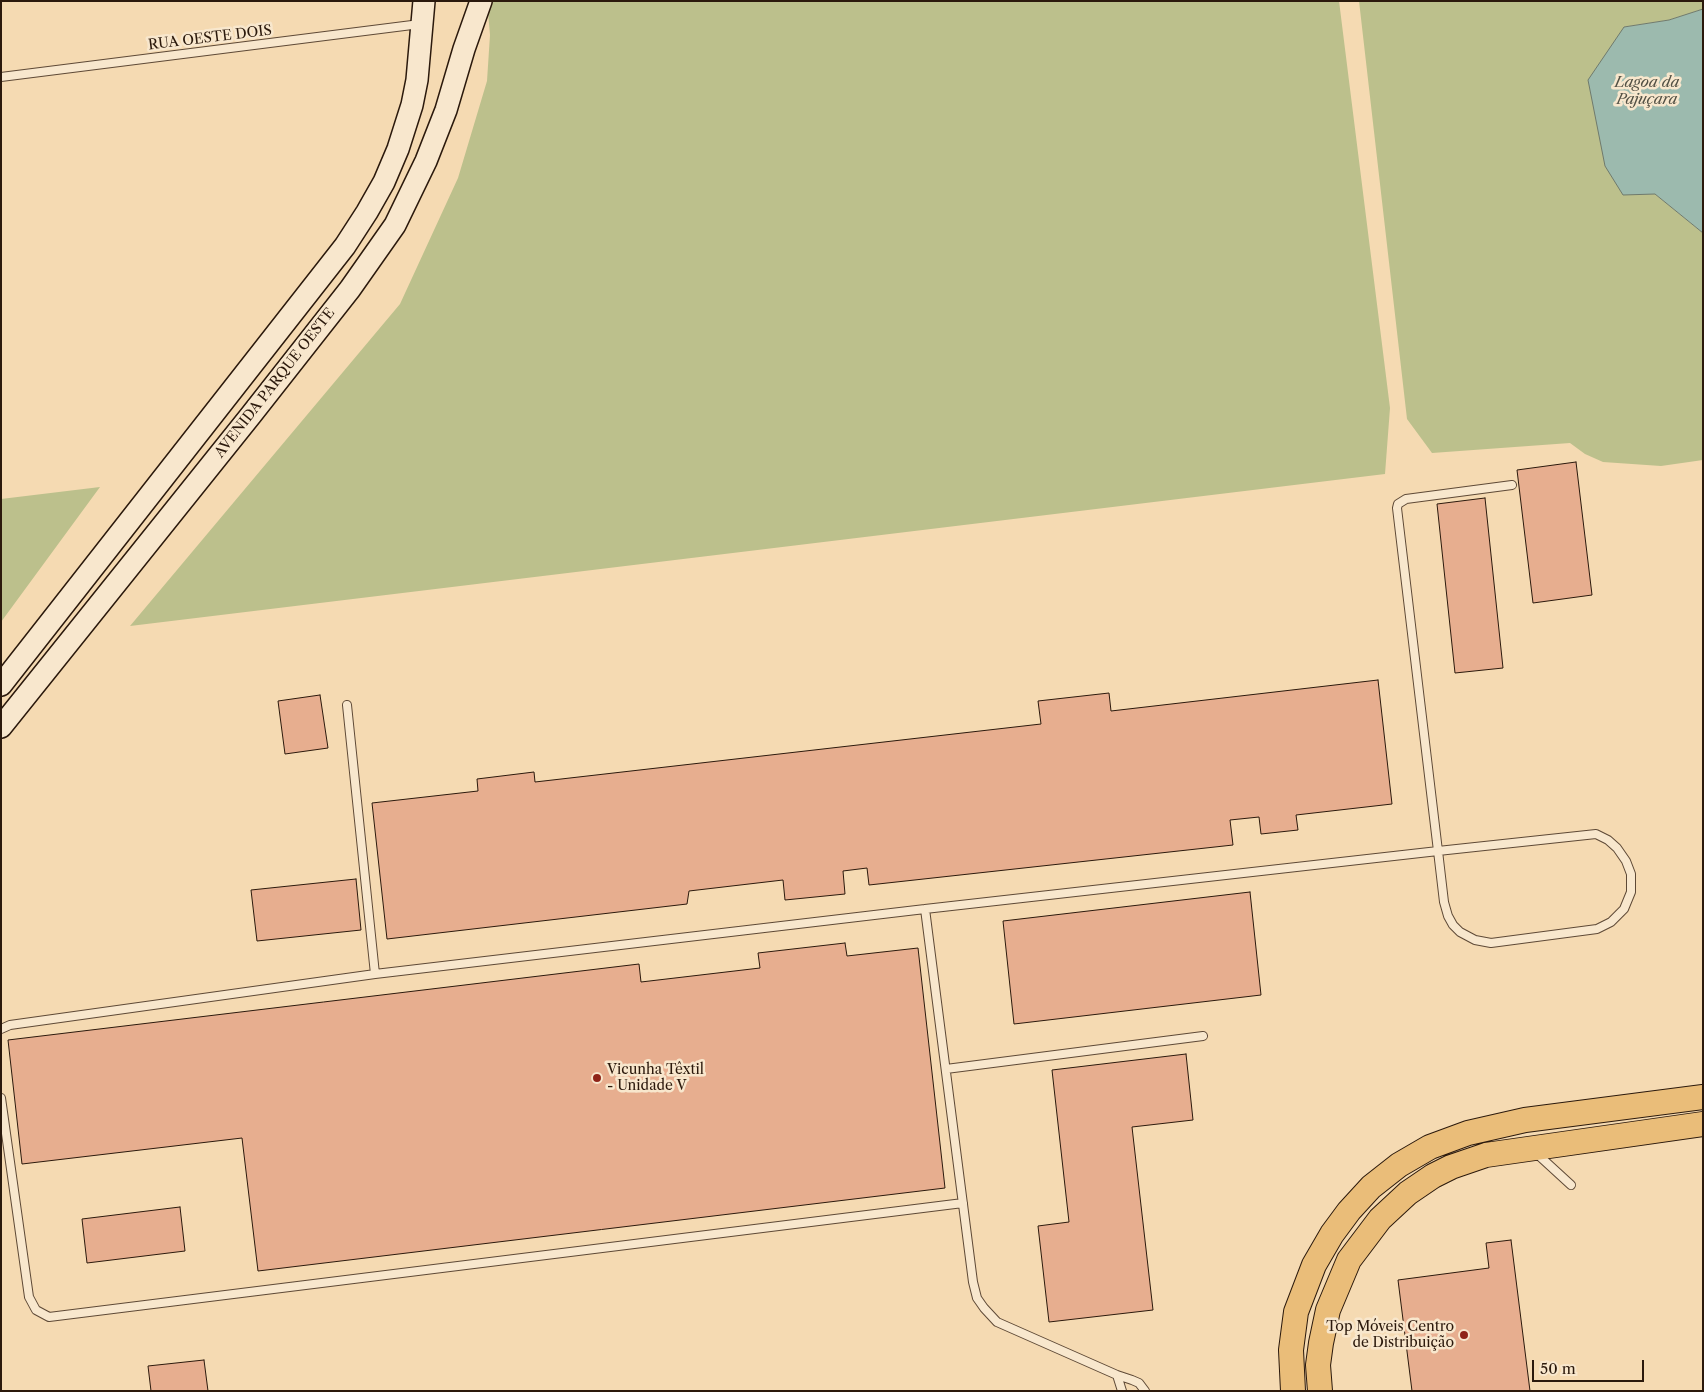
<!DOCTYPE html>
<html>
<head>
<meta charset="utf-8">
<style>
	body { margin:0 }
	#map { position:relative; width:1704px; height:1392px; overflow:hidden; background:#f5dab2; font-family:"Libre Caslon Text",serif }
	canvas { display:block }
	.frame { position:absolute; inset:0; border:2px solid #2b190c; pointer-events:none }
	.scale { position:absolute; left:1532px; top:1360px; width:112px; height:22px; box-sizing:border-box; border:2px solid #2b190c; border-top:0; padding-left:6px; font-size:15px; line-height:18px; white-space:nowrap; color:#2b190c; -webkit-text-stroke:4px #f8e7cd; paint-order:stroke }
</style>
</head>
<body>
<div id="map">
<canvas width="1704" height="1392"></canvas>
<div class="frame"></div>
<div class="scale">50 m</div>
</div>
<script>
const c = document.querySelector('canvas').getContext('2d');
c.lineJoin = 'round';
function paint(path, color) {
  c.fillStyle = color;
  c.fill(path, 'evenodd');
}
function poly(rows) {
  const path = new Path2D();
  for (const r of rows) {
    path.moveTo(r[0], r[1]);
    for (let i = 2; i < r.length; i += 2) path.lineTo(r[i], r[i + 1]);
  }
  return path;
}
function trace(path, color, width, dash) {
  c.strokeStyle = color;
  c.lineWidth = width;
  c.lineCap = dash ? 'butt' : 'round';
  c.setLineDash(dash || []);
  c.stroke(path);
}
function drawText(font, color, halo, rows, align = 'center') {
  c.font = font + ' "Libre Caslon Text",serif';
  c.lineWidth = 5;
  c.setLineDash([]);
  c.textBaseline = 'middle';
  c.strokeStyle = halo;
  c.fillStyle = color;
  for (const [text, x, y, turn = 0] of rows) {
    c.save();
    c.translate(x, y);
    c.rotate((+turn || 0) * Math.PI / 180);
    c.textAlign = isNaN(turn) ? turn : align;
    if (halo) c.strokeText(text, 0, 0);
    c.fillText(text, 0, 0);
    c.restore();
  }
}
const green = poly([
	[487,1,1339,1,1390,408,1385,474,130,626,400,304,458,178,487,81,490,35],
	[1359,1,1703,1,1703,9,1669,20,1624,27,1655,194,1703,233,1703,460,1661,466,1603,462,1585,454,1570,443,1432,453,1407,419],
	[100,487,1,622,1,499]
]);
const water = poly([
	[1703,9,1703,233,1655,194,1623,195,1605,166,1588,80,1624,27,1669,20,1703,9]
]);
const building = poly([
	[1576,462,1592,595,1533,603,1517,470,1576,462],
	[1485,498,1503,668,1455,673,1437,504,1485,498],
	[1378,680,1392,804,1296,815,1298,830,1261,834,1259,817,1230,820,1233,845,869,885,867,868,843,871,845,894,785,900,783,880,689,891,687,904,387,939,372,803,478,791,477,779,534,772,535,782,1041,724,1038,701,1109,693,1111,711,1378,680],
	[320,695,328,748,285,754,278,701,320,695],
	[356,879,361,930,257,941,251,890,356,879],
	[1250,892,1261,995,1014,1024,1003,921,1250,892],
	[845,943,847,956,918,948,945,1188,258,1271,242,1138,22,1164,8,1040,639,964,641,982,760,968,758,953,845,943],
	[1186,1054,1193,1120,1132,1127,1153,1310,1049,1322,1038,1226,1069,1222,1052,1070,1186,1054],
	[180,1207,185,1251,87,1263,82,1219,180,1207],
	[1511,1240,1530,1391,1412,1391,1398,1280,1489,1268,1486,1243,1511,1240],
	[204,1360,208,1391,151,1391,148,1366,204,1360]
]);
const lane = poly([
	[1,77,420,24],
	[347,705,375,974],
	[925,909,973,1282,977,1298,984,1308,997,1322,1117,1375,1132,1380,1139,1383,1145,1391],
	[1,1029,10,1025,375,974,925,909,1438,851,1596,834,1608,840,1617,848,1626,861,1631,874,1631,892,1624,909,1611,922,1597,929,1491,943,1475,940,1460,932,1453,925,1448,916,1444,902,1438,851,1397,508,1398,504,1406,499,1512,485],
	[946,1069,1203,1036],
	[1,1098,29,1297,36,1310,49,1317,963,1203],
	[1535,1152,1571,1185],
	[1117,1375,1122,1391]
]);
const secondary = poly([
	[1,685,345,246,367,212,384,182,398,149,412,105,417,80,424,1],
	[1,727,251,415,350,289,395,225,426,161,446,110,464,49,481,1]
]);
const primary = poly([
	[1293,1391,1291,1350,1296,1312,1314,1265,1332,1234,1349,1211,1371,1187,1399,1165,1430,1147,1468,1133,1525,1120,1703,1097],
	[1320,1391,1318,1365,1321,1343,1328,1310,1349,1260,1380,1219,1408,1193,1433,1176,1451,1167,1486,1155,1703,1124]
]);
const markers = [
	[597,1078,5,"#8f2418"],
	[1464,1335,5,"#8f2418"]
];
const streetNames = [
	["RUA OESTE DOIS",210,38,-7],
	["AVENIDA PARQUE OESTE",275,383,-52]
];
const poiNames = [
	["Vicunha Têxtil",607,1070],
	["- Unidade V",607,1086],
	["Top Móveis Centro",1454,1327,"right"],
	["de Distribuição",1454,1343,"right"]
];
const waterNames = [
	["Lagoa da",1647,83],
	["Pajuçara",1647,100]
];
paint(green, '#bcc08c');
paint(water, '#9cbaae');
trace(water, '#6f7a6d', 1);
paint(building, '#e7ae8f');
trace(building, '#2b190c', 1);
trace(lane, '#5e4936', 10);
trace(secondary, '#2b190c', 24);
trace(primary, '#2b190c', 26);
trace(lane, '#f8e7cd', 8);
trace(secondary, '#f8e7cd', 21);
trace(primary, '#eabd79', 24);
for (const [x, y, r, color] of markers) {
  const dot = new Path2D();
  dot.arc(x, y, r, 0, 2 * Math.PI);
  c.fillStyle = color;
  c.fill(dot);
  trace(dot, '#f8e7cd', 2);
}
drawText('14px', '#2b190c', '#f8e7cd', streetNames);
drawText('14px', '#2b190c', '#f8e7cd', poiNames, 'left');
drawText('italic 15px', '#535145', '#f8e7cd', waterNames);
</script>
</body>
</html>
